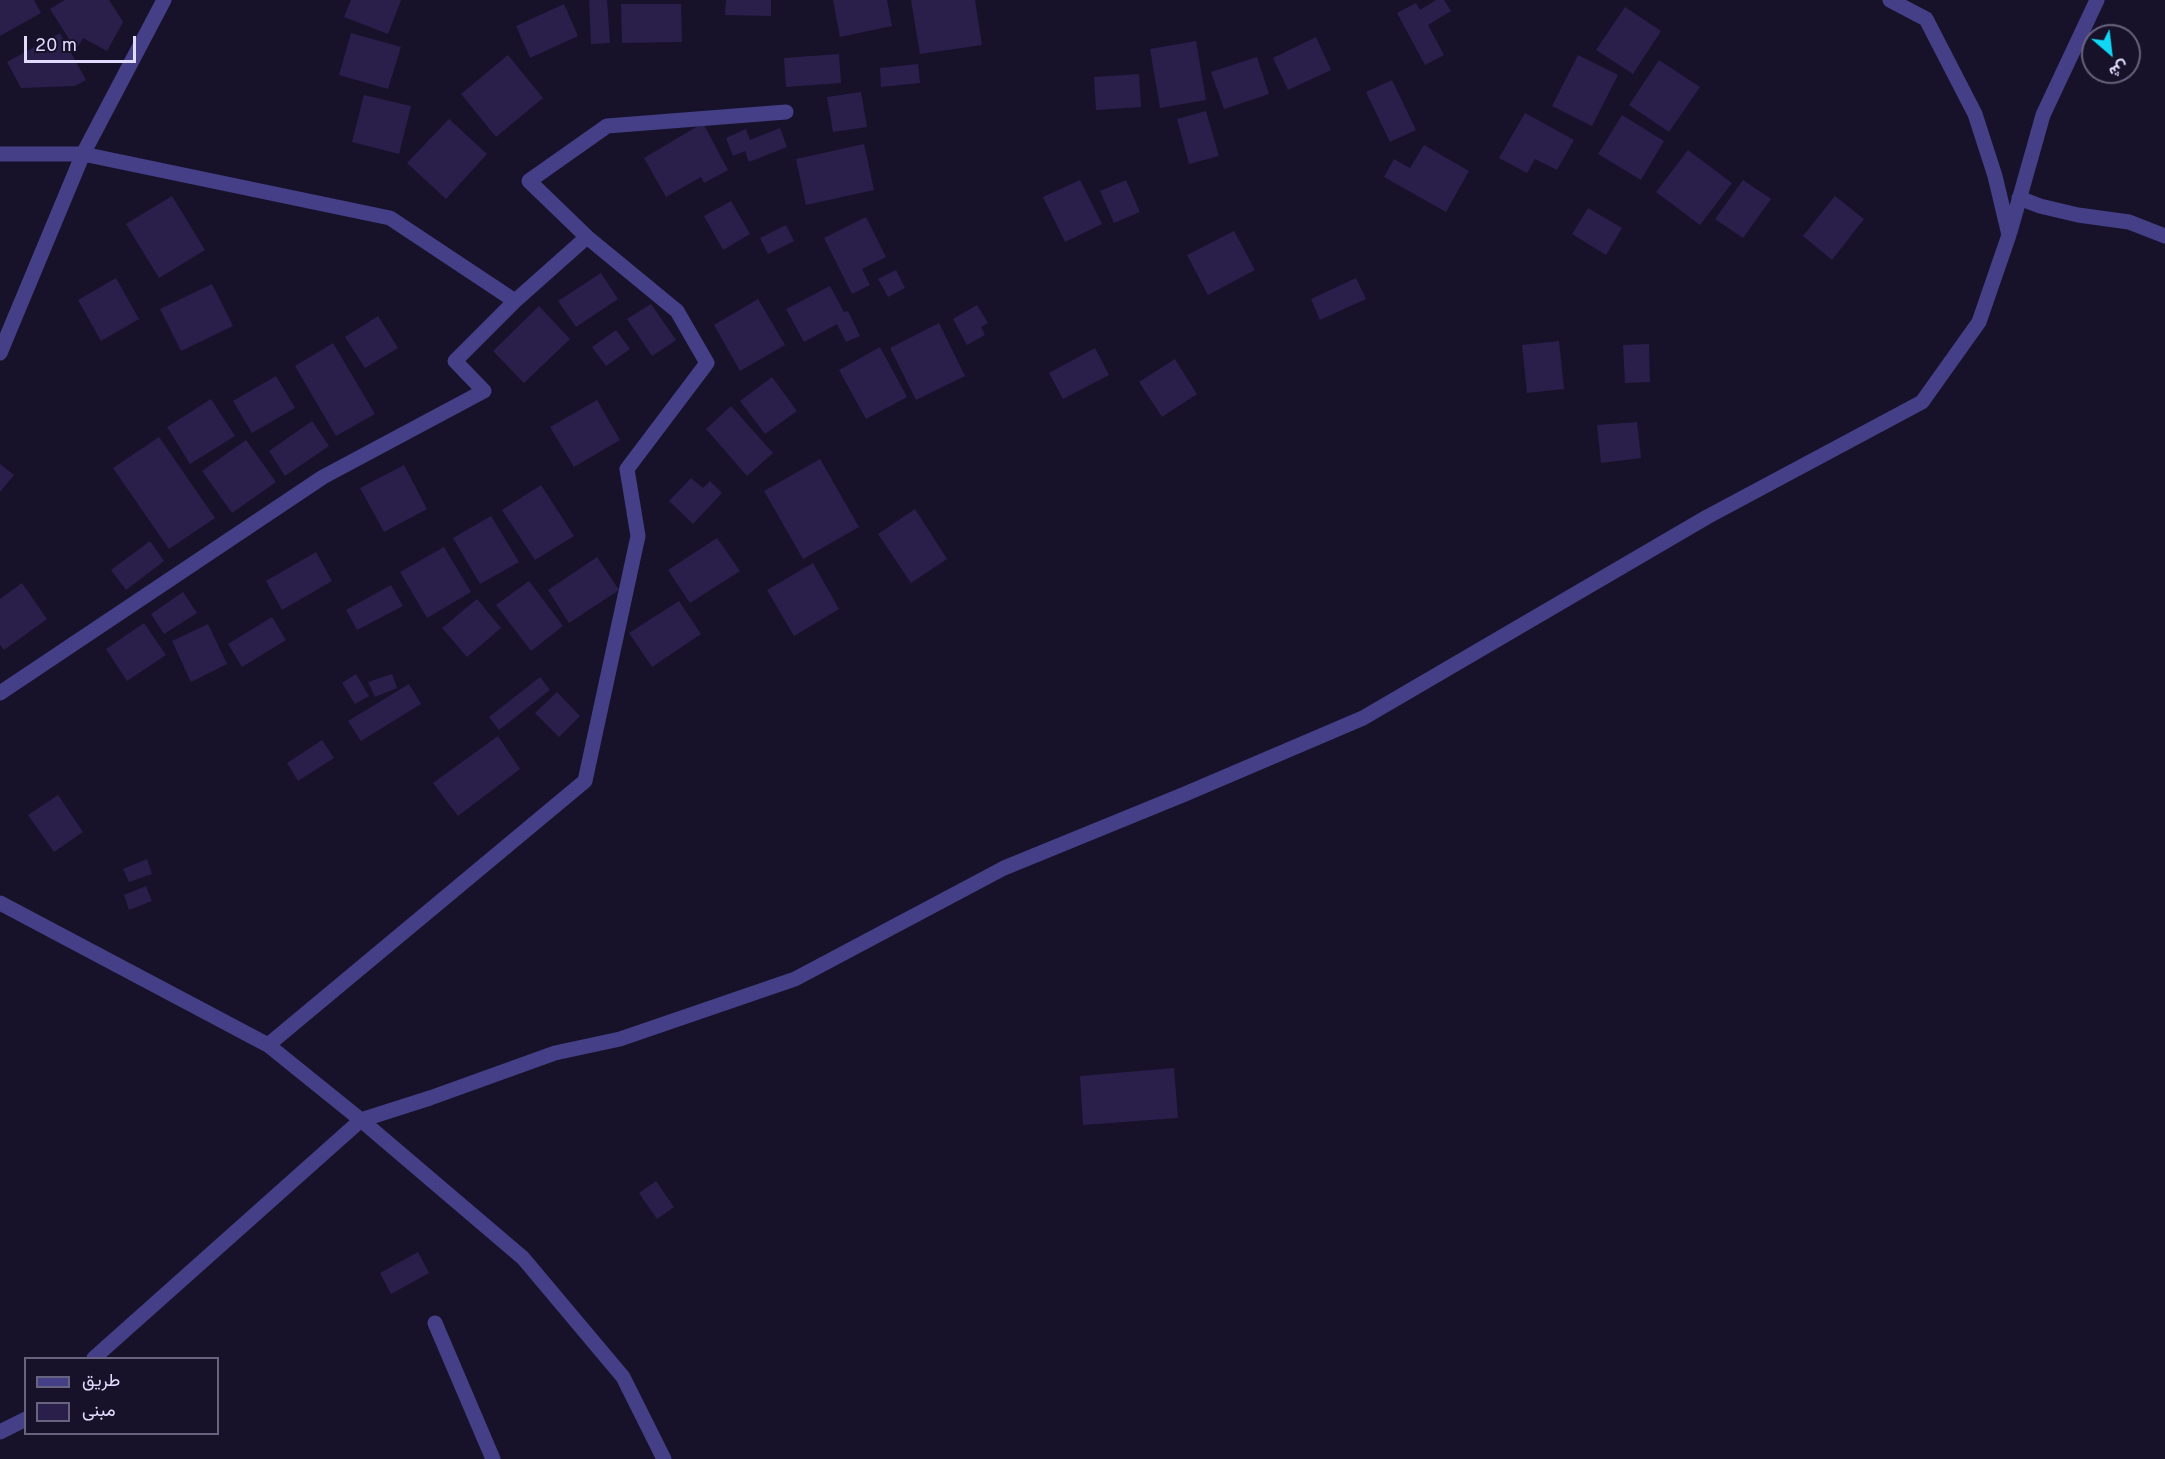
<!DOCTYPE html>
<html>
<head>
<meta charset="utf-8">
<style>
	body { margin:0 }
	#map { position:relative; width:2165px; height:1459px; overflow:hidden; background:#17122a; font-family:Overpass,Vazirmatn,sans-serif }
	canvas { display:block }
	.legend { position:absolute; left:24px; top:1357px; width:195px; height:78px; box-sizing:border-box; background:#17122a; border:2px solid #68637e; margin:0; padding:8px 10px; list-style:none; font-size:18px; color:#e1dcfd }
	.legend li { display:flex; align-items:center; gap:12px; height:30px }
	.legend b { width:30px; border:2px solid #68637e }
	.north { position:absolute; left:2081px; top:24px; width:60px; height:60px; box-sizing:border-box; background:#17122a; border:2px solid #68637e; border-radius:50%; rotate:152deg; font-size:16px; font-weight:700; line-height:24px; text-align:center; color:#e1dcfd }
	.north::after { content:''; display:block; margin:auto; width:21px; height:27px; background:#11d7f5; clip-path:polygon(50% 0,100% 100%,50% 72%,0 100%) }
	.scale { position:absolute; left:24px; top:36px; width:112px; height:27px; box-sizing:border-box; border:3px solid #e1dcfd; border-top:0; padding-left:8px; font-size:18px; line-height:21px; white-space:nowrap; color:#e1dcfd; -webkit-text-stroke:4px #17122a; paint-order:stroke }
</style>
</head>
<body>
<div id="map">
<canvas width="2165" height="1459"></canvas>
<ul class="legend">
<li><b style="height:8px;background:#443f86"></b>طريق</li>
<li><b style="height:16px;background:#291f4a"></b>مبنى</li>
</ul>
<div class="north">ش</div>
<div class="scale">20 m</div>
</div>
<script>
const c = document.querySelector('canvas').getContext('2d');
c.lineJoin = 'round';
function paint(path, color) {
  c.fillStyle = color;
  c.fill(path, 'evenodd');
}
function poly(rows) {
  const path = new Path2D();
  for (const r of rows) {
    path.moveTo(r[0], r[1]);
    for (let i = 2; i < r.length; i += 2) path.lineTo(r[i], r[i + 1]);
  }
  return path;
}
function trace(path, color, width, dash) {
  c.strokeStyle = color;
  c.lineWidth = width;
  c.lineCap = dash ? 'butt' : 'round';
  c.setLineDash(dash || []);
  c.stroke(path);
}
const building = poly([
	[0,0,34,0,41,13,0,36],
	[65,0,109,0,123,22,107,51,83,38,76,50,50,9],
	[351,0,401,0,388,34,344,17],
	[589,0,607,0,610,43,591,44],
	[726,0,771,0,771,16,725,15],
	[833,0,887,0,892,26,840,37],
	[911,0,975,0,982,45,920,54],
	[1436,0,1444,0,1451,11,1428,25,1444,55,1425,65,1397,13,1416,3,1420,10],
	[564,4,578,36,530,58,516,26],
	[621,4,681,4,682,42,622,43],
	[1625,7,1661,31,1633,74,1596,50],
	[60,33,86,80,75,86,21,88,7,62],
	[351,33,401,47,388,89,339,75],
	[1316,37,1331,70,1288,90,1273,58],
	[1196,41,1206,100,1160,108,1150,49],
	[839,54,841,83,786,87,784,58],
	[508,55,543,98,496,137,461,94],
	[1578,55,1618,75,1592,126,1552,106],
	[1257,57,1269,94,1224,109,1211,72],
	[1659,60,1700,87,1669,132,1629,105],
	[918,64,920,83,881,87,880,68],
	[1139,74,1141,107,1096,110,1094,77],
	[1392,80,1416,130,1390,142,1366,92],
	[861,92,867,127,833,132,827,97],
	[364,95,411,106,399,154,352,142],
	[1206,111,1219,156,1189,164,1177,119],
	[1525,113,1574,140,1557,170,1535,159,1527,173,1499,158],
	[1622,115,1664,141,1641,180,1598,154],
	[449,119,487,154,446,199,407,163],
	[703,123,728,170,704,183,701,177,666,197,644,158],
	[780,128,787,147,749,162,745,151,733,156,726,138,746,129,750,140],
	[864,144,874,190,806,205,796,159],
	[1424,145,1469,171,1446,212,1384,177,1394,159,1410,168],
	[1688,150,1732,183,1700,225,1656,192],
	[1080,180,1102,224,1065,242,1043,197],
	[1126,180,1140,212,1114,223,1100,191],
	[1743,180,1771,199,1743,238,1715,219],
	[172,196,205,250,159,278,126,224],
	[1835,196,1864,219,1832,260,1803,236],
	[731,201,750,234,723,250,704,216],
	[1588,208,1622,228,1606,255,1572,234],
	[866,217,886,257,862,269,870,285,852,294,824,238],
	[786,225,794,241,768,254,760,238],
	[1234,231,1255,270,1208,295,1187,255],
	[896,270,905,288,888,297,878,279],
	[601,273,618,299,576,327,558,301],
	[116,278,139,319,101,341,78,300],
	[1356,278,1366,299,1320,320,1311,299],
	[212,284,233,326,181,351,160,309],
	[830,286,844,312,848,311,860,336,846,342,837,324,804,342,786,309],
	[758,299,785,345,740,371,714,325],
	[651,304,676,340,652,356,627,319],
	[977,305,988,323,981,327,985,335,967,345,953,319],
	[539,306,570,339,524,383,493,351],
	[378,316,398,348,365,368,345,337],
	[939,323,965,376,916,400,890,348],
	[616,330,630,349,606,366,592,347],
	[1559,341,1564,389,1527,393,1522,345],
	[333,343,375,414,336,436,295,366],
	[1649,344,1650,382,1625,383,1623,345],
	[880,347,907,397,866,419,839,370],
	[1095,348,1109,375,1063,399,1049,373],
	[1175,359,1197,394,1162,417,1139,382],
	[276,376,295,408,252,433,233,401],
	[772,377,797,411,765,434,740,401],
	[211,399,235,436,190,464,167,427],
	[597,400,620,440,574,467,550,427],
	[731,406,773,453,747,476,706,429],
	[312,421,329,446,285,476,269,451],
	[1637,422,1641,458,1601,463,1597,425],
	[159,437,215,518,169,549,113,468],
	[246,440,276,482,232,513,202,471],
	[820,459,859,527,803,559,764,491],
	[0,464,14,475,0,492],
	[404,465,427,509,384,532,360,488],
	[691,478,703,488,710,481,722,493,693,524,669,501],
	[541,485,574,536,535,560,502,510],
	[915,509,947,559,911,583,878,534],
	[491,516,519,562,480,584,453,538],
	[717,538,740,571,690,603,668,570],
	[150,541,164,561,126,590,111,570],
	[444,547,471,592,427,618,400,572],
	[316,552,332,581,282,610,266,581],
	[597,557,619,590,569,623,548,590],
	[813,563,839,609,794,636,767,590],
	[529,581,563,626,531,651,496,605],
	[22,583,47,619,4,650,0,645,0,599],
	[391,585,403,606,357,630,346,610],
	[183,592,197,613,164,634,151,614],
	[477,599,501,628,467,657,442,628],
	[679,601,701,634,652,667,629,633],
	[272,617,286,640,242,667,228,644],
	[144,623,166,655,127,681,106,649],
	[208,624,227,664,191,682,172,641],
	[356,674,369,696,355,704,342,683],
	[392,674,397,688,375,697,368,682],
	[540,677,550,690,499,730,489,717],
	[409,684,421,704,361,741,348,721],
	[557,692,580,716,559,737,535,713],
	[498,736,520,769,458,816,433,783],
	[322,740,334,758,298,781,287,763],
	[58,795,83,832,54,852,28,815],
	[147,859,152,874,129,882,123,869],
	[146,886,152,901,129,910,124,895],
	[1174,1068,1178,1118,1083,1125,1080,1076],
	[656,1181,674,1207,657,1219,639,1193],
	[418,1252,429,1273,391,1294,380,1273]
]);
const service = poly([
	[435,1323,493,1459]
]);
const minor = poly([
	[0,154,83,154,390,218,515,301],
	[2019,198,2040,206,2078,215,2129,222,2165,236],
	[2010,232,2043,115,2097,0],
	[0,353,83,154,164,0],
	[0,693,323,477,484,391,455,361,515,301,587,237],
	[0,903,268,1045,361,1120,523,1258,623,1377,664,1459],
	[268,1045,585,781,638,536,627,469,707,363,677,311,587,237,529,181,607,126,786,112],
	[94,1358,361,1120,430,1098,555,1053,620,1039,795,979,1004,868,1185,794,1363,718,1707,517,1922,402,1979,322,2009,235,1995,176,1975,114,1926,19,1890,0],
	[0,1432,26,1419]
]);
paint(building, '#291f4a');
trace(service, '#443f86', 15);
trace(minor, '#443f86', 15);
</script>
</body>
</html>
